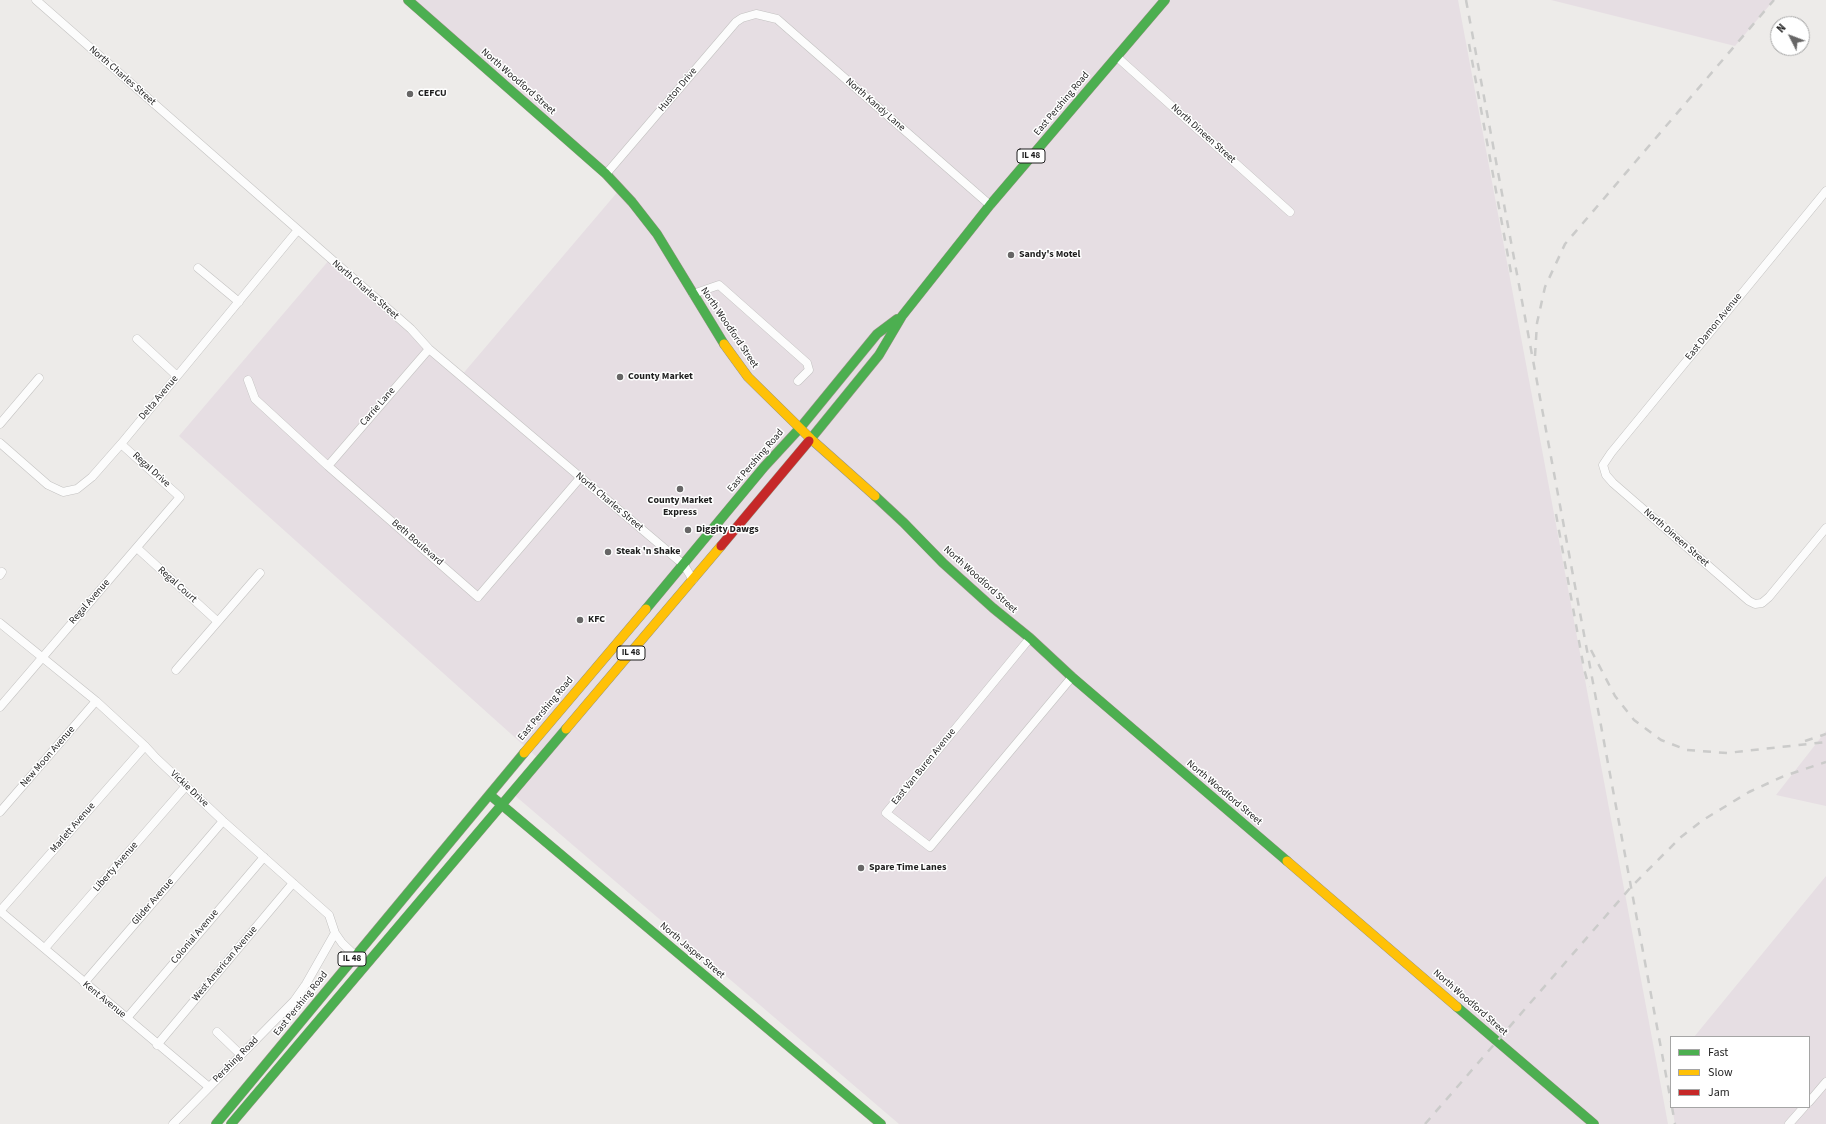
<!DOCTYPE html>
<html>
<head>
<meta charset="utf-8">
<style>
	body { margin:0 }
	#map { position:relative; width:1826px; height:1124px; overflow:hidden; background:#edebe9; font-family:"Source Sans 3",sans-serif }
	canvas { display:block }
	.legend { position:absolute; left:1670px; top:1036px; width:140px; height:72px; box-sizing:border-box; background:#fff; border:1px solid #a5a5a5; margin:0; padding:5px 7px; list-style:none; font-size:12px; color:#1f1f1f }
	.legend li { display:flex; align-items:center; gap:8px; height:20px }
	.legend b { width:20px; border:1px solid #a5a5a5 }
	.north { position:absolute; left:1770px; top:16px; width:40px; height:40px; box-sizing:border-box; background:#fff; border:1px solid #a5a5a5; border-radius:50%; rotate:312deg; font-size:11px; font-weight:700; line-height:16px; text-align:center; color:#1f1f1f }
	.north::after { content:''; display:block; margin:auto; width:14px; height:18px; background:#676666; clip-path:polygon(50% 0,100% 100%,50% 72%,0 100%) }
</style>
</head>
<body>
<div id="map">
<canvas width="1826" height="1124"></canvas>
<ul class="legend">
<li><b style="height:5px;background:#4caf50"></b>Fast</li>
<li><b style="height:5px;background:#ffc107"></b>Slow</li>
<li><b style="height:5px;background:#c62828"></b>Jam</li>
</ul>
<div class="north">N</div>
</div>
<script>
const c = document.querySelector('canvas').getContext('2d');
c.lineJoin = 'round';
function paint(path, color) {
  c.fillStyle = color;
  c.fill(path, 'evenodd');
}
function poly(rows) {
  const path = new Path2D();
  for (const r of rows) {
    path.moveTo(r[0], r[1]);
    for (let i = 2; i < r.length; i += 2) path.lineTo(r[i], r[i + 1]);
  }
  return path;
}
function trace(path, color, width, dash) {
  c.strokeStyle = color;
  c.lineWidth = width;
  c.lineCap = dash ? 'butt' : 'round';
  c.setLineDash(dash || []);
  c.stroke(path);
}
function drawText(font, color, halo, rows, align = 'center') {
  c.font = font + ' "Source Sans 3",sans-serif';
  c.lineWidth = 3;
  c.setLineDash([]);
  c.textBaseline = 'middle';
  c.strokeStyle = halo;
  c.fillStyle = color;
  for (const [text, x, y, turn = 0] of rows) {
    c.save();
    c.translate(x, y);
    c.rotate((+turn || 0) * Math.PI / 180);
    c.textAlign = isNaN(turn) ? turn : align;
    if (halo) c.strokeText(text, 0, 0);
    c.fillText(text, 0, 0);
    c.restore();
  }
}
const industrial = poly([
	[408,0,1458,0,1668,1124,899,1124,512,793,540,760,179,436,330,259,461,376,620,189],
	[1551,0,1774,0,1735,46],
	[1826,731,1826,806,1776,795],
	[1826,876,1826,1124,1675,1124,1672,1107,1809,1107,1809,1037,1694,1037]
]);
const street = poly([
	[36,0,411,329,429,349,684,565,693,580],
	[1117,57,1290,212],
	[606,174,736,22,742,18,756,14,777,19,990,205],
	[1826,191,1611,453,1603,465,1606,475,1613,483,1749,601,1755,604,1762,603,1769,597,1826,528],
	[198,268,239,302],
	[693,294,719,285,807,363,809,370,798,381],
	[137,339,177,376],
	[248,380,255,399,328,466,478,597,580,478],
	[0,424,39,378],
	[0,443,48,485,63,492,77,489,92,477,121,444,297,231],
	[328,466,429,349],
	[137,548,217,621],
	[0,575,2,572],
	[0,623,96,701,145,746,156,758,223,821,329,915,335,933,342,943,365,965],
	[1030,638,886,813,930,847,1072,677],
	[176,670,260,573],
	[0,707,180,497,121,444],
	[0,812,96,701],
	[0,911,209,1087],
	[0,911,145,746],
	[45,948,186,786],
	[84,983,223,821],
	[127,1018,264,857],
	[217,1032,241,1055],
	[157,1045,293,883],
	[1809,1102,1826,1082],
	[173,1124,294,1001,306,984,335,933],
	[1789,1124,1804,1107]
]);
const fast = poly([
	[408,0,606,174,632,202,657,234,724,344],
	[809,441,879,355,902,316,990,205,1165,0],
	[875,496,904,523,943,563,993,608,1030,638,1072,677,1287,861],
	[646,609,764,467,800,428,877,334,897,319],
	[490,795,881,1124],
	[1457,1007,1594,1124],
	[216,1124,524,753],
	[231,1124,566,729]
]);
const slow = poly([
	[724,344,748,377,811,439,875,496],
	[566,729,721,546],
	[524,753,646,609],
	[1287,861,1457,1007]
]);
const jam = poly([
	[721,546,809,441]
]);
const rail = poly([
	[1466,0,1671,1102],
	[1469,44,1512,278],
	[1535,356,1537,323,1545,287,1565,244,1774,0],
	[1556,514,1584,669,1589,687],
	[1591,650,1615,696,1634,720,1661,740,1687,750,1727,753,1826,742],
	[1805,741,1826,734],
	[1672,1107,1675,1124],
	[1425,1124,1631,887,1681,837,1703,820,1749,792,1784,776,1826,762]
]);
const markers = [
	[410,94,4,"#676666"],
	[1011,255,4,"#676666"],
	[620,377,4,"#676666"],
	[680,489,4,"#676666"],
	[688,530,4,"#676666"],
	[608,552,4,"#676666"],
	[580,620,4,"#676666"],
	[861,868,4,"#676666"]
];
const shields = [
	[1031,156,28],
	[631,653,28],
	[352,959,28]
];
const shieldNames = [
	["IL 48",1031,156],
	["IL 48",631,653],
	["IL 48",352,959]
];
const streetNames = [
	["North Charles Street",122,76,41],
	["North Woodford Street",518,82,41],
	["Huston Drive",678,90,-50],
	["East Pershing Road",1062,104,-50],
	["North Kandy Lane",875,105,41],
	["North Dineen Street",1203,134,42],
	["North Charles Street",365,290,41],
	["East Damon Avenue",1714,327,-51],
	["North Woodford Street",729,328,56],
	["Delta Avenue",159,398,-50],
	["Carrie Lane",378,407,-49],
	["East Pershing Road",756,461,-49],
	["Regal Drive",151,470,42],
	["North Charles Street",609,502,40],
	["North Dineen Street",1676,538,41],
	["Beth Boulevard",417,543,41],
	["North Woodford Street",980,580,42],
	["Regal Court",177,585,42],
	["Regal Avenue",90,602,-49],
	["East Pershing Road",546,709,-50],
	["New Moon Avenue",48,757,-49],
	["East Van Buren Avenue",924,767,-51],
	["Vickie Drive",189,789,43],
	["North Woodford Street",1224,793,40],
	["Marlett Avenue",73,828,-49],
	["Liberty Avenue",116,867,-49],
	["Glider Avenue",153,902,-49],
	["Colonial Avenue",195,937,-50],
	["North Jasper Street",692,951,40],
	["West American Avenue",225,964,-50],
	["Kent Avenue",104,1000,39],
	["North Woodford Street",1470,1003,41],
	["East Pershing Road",301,1004,-51],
	["Pershing Road",236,1060,-45]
];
const poiNames = [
	["CEFCU",418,94],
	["Sandy's Motel",1019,255],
	["County Market",628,377],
	["County Market",680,501,"center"],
	["Express",680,513,"center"],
	["Diggity Dawgs",696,530],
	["Steak 'n Shake",616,552],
	["KFC",588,620],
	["Spare Time Lanes",869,868]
];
paint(industrial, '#e6dee3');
trace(street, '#c3c2c1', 9);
trace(fast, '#969583', 10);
trace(slow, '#969583', 10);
trace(jam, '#969583', 10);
trace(street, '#fcfcfc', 8);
trace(fast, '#4caf50', 9);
trace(slow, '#ffc107', 9);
trace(jam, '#c62828', 9);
trace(rail, '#cbcbca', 2.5, [8, 8]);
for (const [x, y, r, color] of markers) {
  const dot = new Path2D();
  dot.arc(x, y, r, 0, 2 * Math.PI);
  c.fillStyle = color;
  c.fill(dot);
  trace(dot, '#fff', 1.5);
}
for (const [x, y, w] of shields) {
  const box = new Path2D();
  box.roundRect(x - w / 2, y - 7, w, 14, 3);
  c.fillStyle = '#fff';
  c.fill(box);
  trace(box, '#1f1f1f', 1);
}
drawText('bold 9px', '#1f1f1f', null, shieldNames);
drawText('10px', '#1f1f1f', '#fff', streetNames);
drawText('bold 10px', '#1f1f1f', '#fff', poiNames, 'left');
</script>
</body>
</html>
